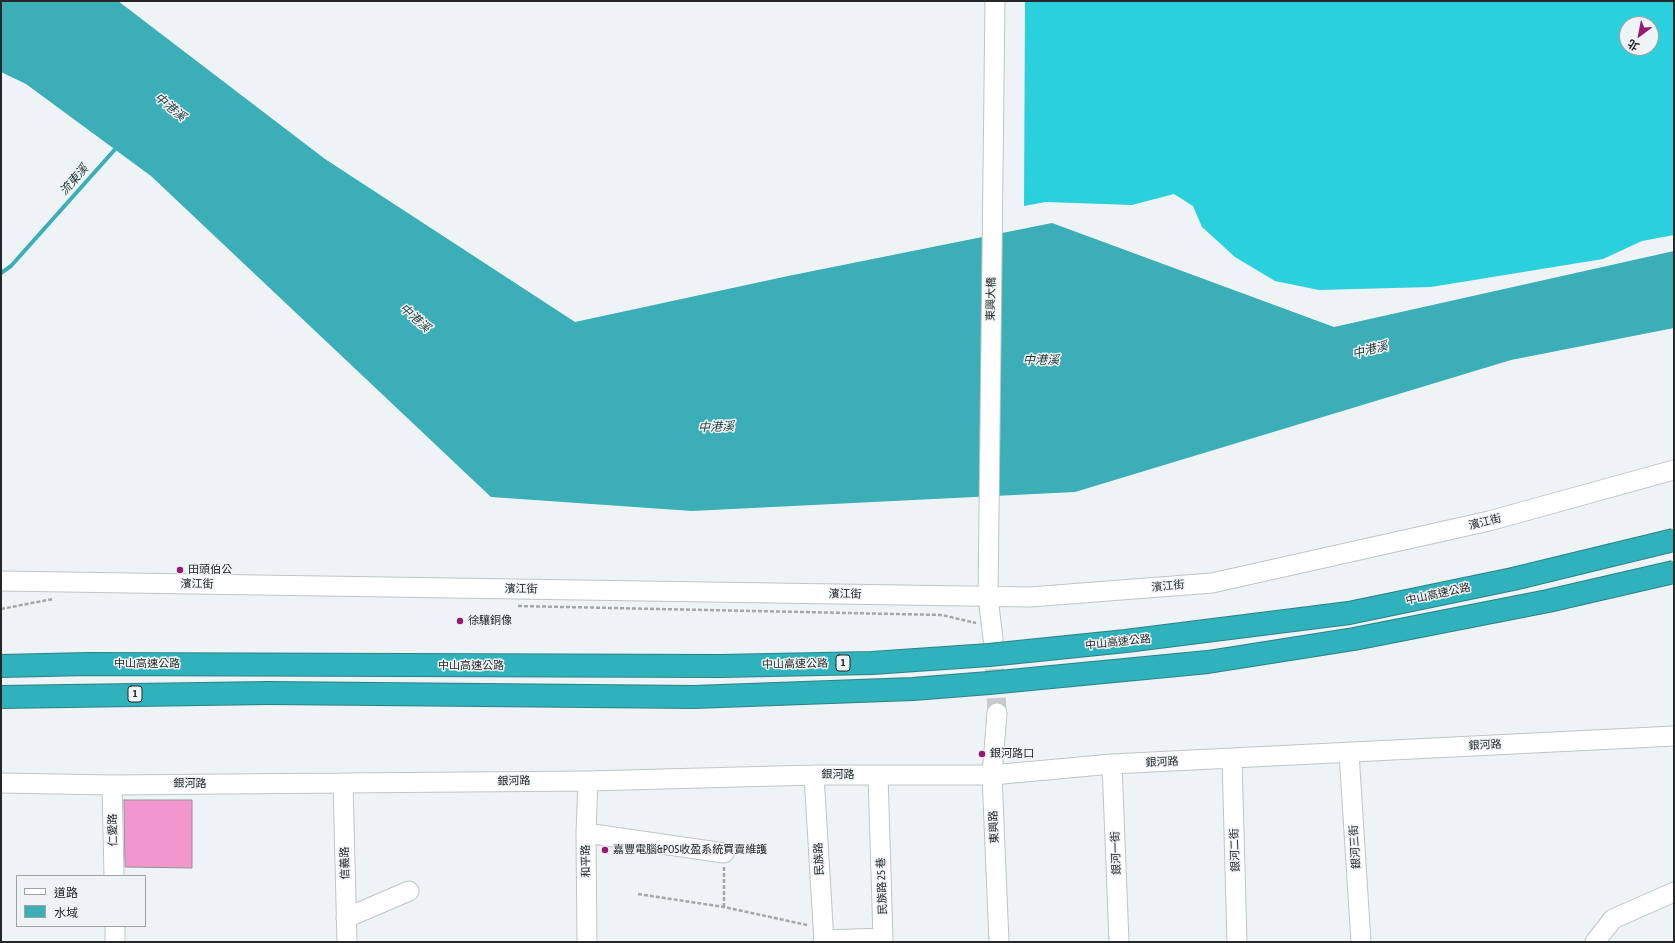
<!DOCTYPE html>
<html>
<head>
<meta charset="utf-8">
<style>
	body { margin:0 }
	#map { position:relative; width:1675px; height:943px; overflow:hidden; background:#eef4f5; font-family:"Asap Condensed","Noto Sans TC",sans-serif }
	canvas { display:block }
	.frame { position:absolute; inset:0; border:2px solid #242627; pointer-events:none }
	.legend { position:absolute; left:16px; top:875px; width:130px; height:52px; box-sizing:border-box; background:#eef4f5; border:1px solid #9da2a3; margin:0; padding:5px 7px; list-style:none; font-size:12px; color:#242627 }
	.legend li { display:flex; align-items:center; gap:8px; height:20px }
	.legend b { width:20px; border:1px solid #9da2a3 }
	.north { position:absolute; left:1619px; top:16px; width:40px; height:40px; box-sizing:border-box; background:#eef4f5; border:1px solid #9da2a3; border-radius:50%; rotate:212deg; font-size:11px; font-weight:700; line-height:16px; text-align:center; color:#242627 }
	.north::after { content:''; display:block; margin:auto; width:14px; height:18px; background:#971971; clip-path:polygon(50% 0,100% 100%,50% 72%,0 100%) }
</style>
</head>
<body>
<div id="map">
<canvas width="1675" height="943"></canvas>
<div class="frame"></div>
<ul class="legend">
<li><b style="height:5px;background:#fff"></b>道路</li>
<li><b style="height:11px;background:#3baeb7"></b>水域</li>
</ul>
<div class="north">北</div>
</div>
<script>
const c = document.querySelector('canvas').getContext('2d');
c.lineJoin = 'round';
function paint(path, color) {
  c.fillStyle = color;
  c.fill(path, 'evenodd');
}
function poly(rows) {
  const path = new Path2D();
  for (const r of rows) {
    path.moveTo(r[0], r[1]);
    for (let i = 2; i < r.length; i += 2) path.lineTo(r[i], r[i + 1]);
  }
  return path;
}
function trace(path, color, width, dash) {
  c.strokeStyle = color;
  c.lineWidth = width;
  c.lineCap = dash ? 'butt' : 'round';
  c.setLineDash(dash || []);
  c.stroke(path);
}
function drawText(font, color, halo, rows, align = 'center') {
  c.font = font + ' "Asap Condensed","Noto Sans TC",sans-serif';
  c.lineWidth = 3;
  c.setLineDash([]);
  c.textBaseline = 'middle';
  c.strokeStyle = halo;
  c.fillStyle = color;
  for (const [text, x, y, turn = 0] of rows) {
    c.save();
    c.translate(x, y);
    c.rotate((+turn || 0) * Math.PI / 180);
    c.textAlign = isNaN(turn) ? turn : align;
    if (halo) c.strokeText(text, 0, 0);
    c.fillText(text, 0, 0);
    c.restore();
  }
}
const forest = poly([
	[1025,1,1674,1,1674,235,1642,241,1603,259,1431,287,1319,290,1275,281,1235,257,1202,227,1193,206,1174,194,1132,205,1046,202,1024,206],
	[1627,24,1651,24,1651,48,1627,48]
]);
const water = poly([
	[1,1,118,1,325,159,575,322,788,276,1052,223,1334,327,1674,251,1674,328,1511,360,1075,492,692,511,491,497,151,176,26,84,1,72]
]);
const stream = poly([
	[1,273,11,266,118,146]
]);
const building = poly([
	[124,800,192,800,192,868,125,867,124,800]
]);
const minorTunnel = poly([
	[993,640,997,713]
]);
const path = poly([
	[518,606,942,615,976,623],
	[1,609,53,599],
	[638,894,724,907,807,925],
	[724,907,724,867]
]);
const minor = poly([
	[1,581,1030,597,1212,583,1489,521,1674,470],
	[993,639,988,597,995,1],
	[997,713,992,775,999,942],
	[1349,753,1361,942],
	[1232,758,1237,942],
	[1112,764,1119,942],
	[814,775,824,942],
	[1,783,112,785,343,783,588,781,814,775,992,775,1112,764,1674,736],
	[343,783,347,942],
	[112,785,114,876],
	[586,833,724,853],
	[346,918,409,891],
	[115,926,115,942],
	[823,940,883,938,878,775],
	[587,942,586,833,588,781],
	[1595,942,1613,919,1674,892]
]);
const highway = poly([
	[1,697,269,693]
]);
const highwayBridge = poly([
	[1,666,88,664,720,666,872,663,989,655,1126,641,1349,613,1513,579,1674,540],
	[269,693,694,697,913,689,989,683,1208,662,1354,639,1548,601,1674,572]
]);
const markers = [
	[180,570,4,"#971971"],
	[460,621,4,"#971971"],
	[982,754,4,"#971971"],
	[605,850,4,"#971971"]
];
const shields = [
	[843,663,14],
	[135,694,14]
];
const shieldNames = [
	["1",843,663],
	["1",135,694]
];
const streetNames = [
	["東興大橋",991,299,-89],
	["濱江街",1485,522,-14],
	["濱江街",197,584,1],
	["濱江街",1168,586,-5],
	["濱江街",521,589,1],
	["濱江街",845,594,1],
	["中山高速公路",1438,594,-12],
	["中山高速公路",1118,642,-6],
	["中山高速公路",147,664],
	["中山高速公路",795,664,-1],
	["中山高速公路",471,666],
	["銀河路",1485,745,-3],
	["銀河路",1162,762,-3],
	["銀河路",838,775],
	["銀河路",514,781,-1],
	["銀河路",190,784],
	["東興路",994,827,-93],
	["仁愛路",113,830,-91],
	["銀河三街",1355,847,-94],
	["銀河二街",1235,850,-92],
	["銀河一街",1116,853,-92],
	["民族路",819,859,-93],
	["和平路",586,861,-91],
	["信義路",345,863,-91],
	["民族路 25 巷",882,886,-92]
];
const poiNames = [
	["田頭伯公",188,570],
	["徐驤銅像",468,621],
	["銀河路口",990,754],
	["嘉豐電腦&POS收盈系統買賣維護",613,850]
];
const waterNames = [
	["中港溪",170,107,39],
	["流東溪",74,180,-49],
	["中港溪",415,318,41],
	["中港溪",1370,350,-14],
	["中港溪",1041,360],
	["中港溪",716,427,-2]
];
paint(forest, '#2ad0dc');
paint(water, '#3baeb7');
trace(stream, '#3baeb7', 4);
paint(building, '#f297cd');
trace(building, '#959193', 1);
trace(minorTunnel, '#c6cbcc', 19, [19, 10]);
trace(minor, '#bfc5c5', 21);
trace(highway, '#2b8187', 24);
trace(path, '#a3a7a8', 2.5, [4, 2]);
trace(minor, '#fff', 19);
trace(highway, '#2fb2bb', 22);
trace(highwayBridge, '#2b8187', 24, []);
trace(highwayBridge, '#2fb2bb', 22);
for (const [x, y, r, color] of markers) {
  const dot = new Path2D();
  dot.arc(x, y, r, 0, 2 * Math.PI);
  c.fillStyle = color;
  c.fill(dot);
  trace(dot, '#eef4f5', 1.5);
}
for (const [x, y, w] of shields) {
  const box = new Path2D();
  box.roundRect(x - w / 2, y - 8, w, 16, 3);
  c.fillStyle = '#eef4f5';
  c.fill(box);
  trace(box, '#242627', 1);
}
drawText('bold 10px', '#242627', null, shieldNames);
drawText('11px', '#242627', '#eef4f5', streetNames);
drawText('11px', '#242627', '#eef4f5', poiNames, 'left');
drawText('italic 12px', '#1d3638', '#eef4f5', waterNames);
</script>
</body>
</html>
